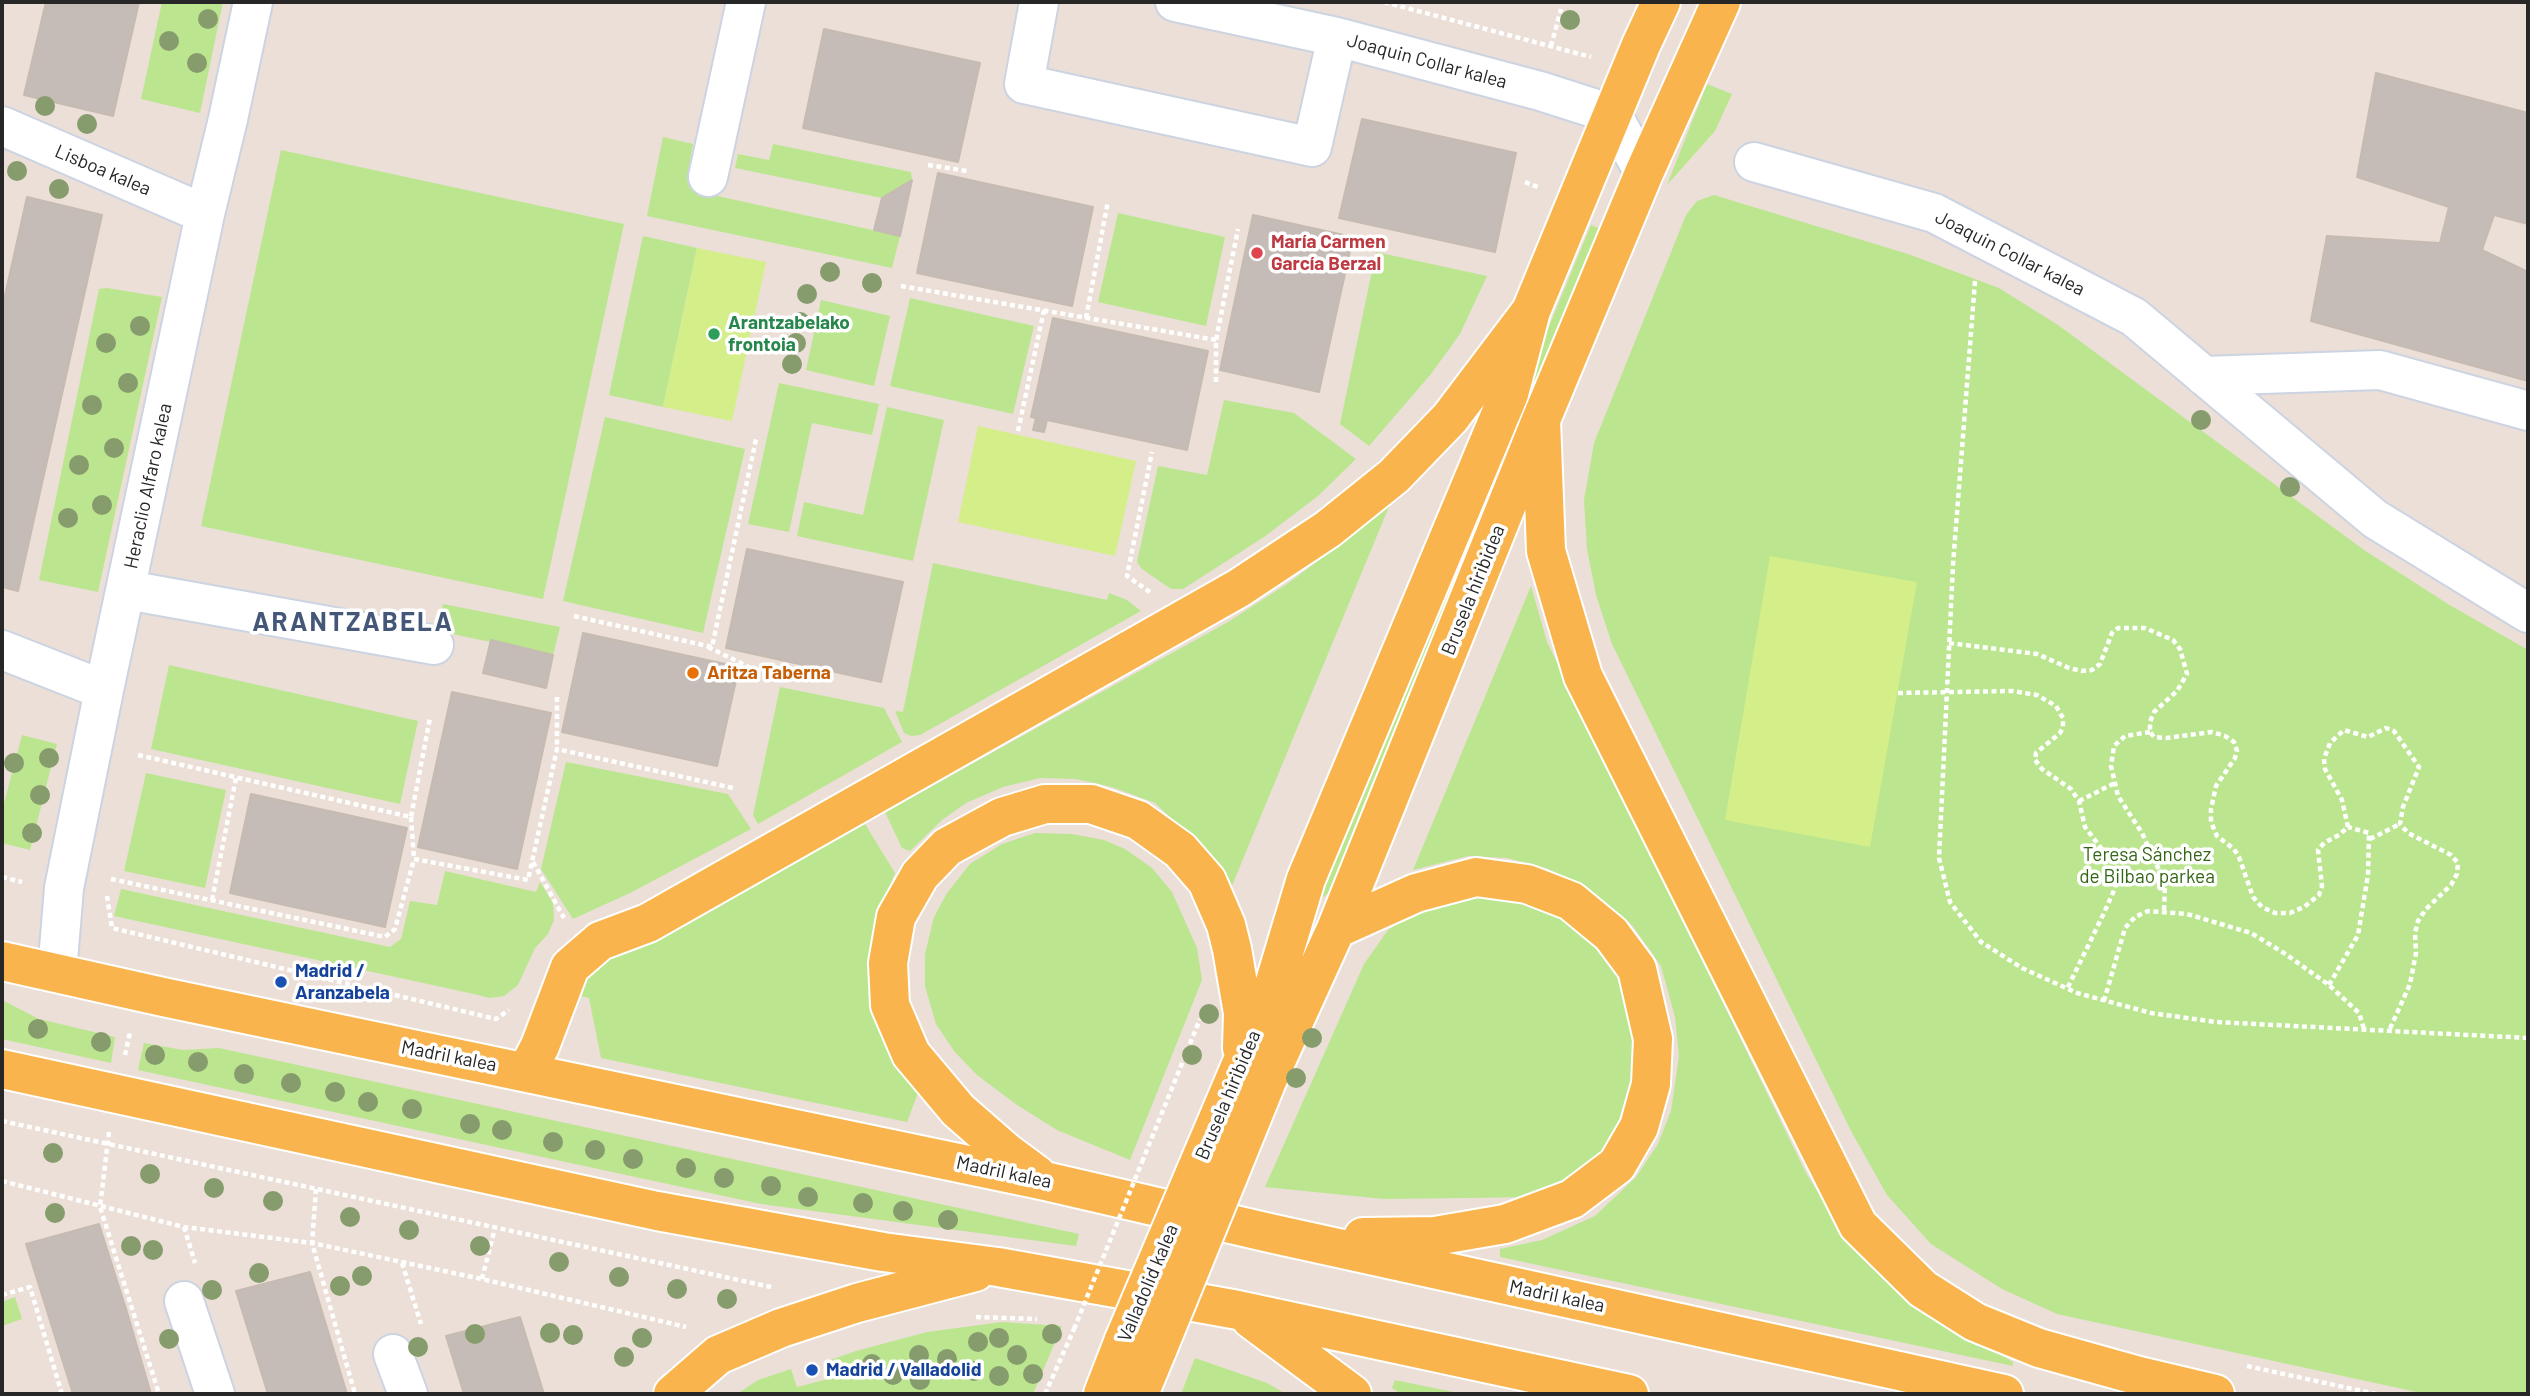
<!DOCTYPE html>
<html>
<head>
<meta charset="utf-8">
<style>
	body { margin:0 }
	#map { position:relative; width:2530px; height:1396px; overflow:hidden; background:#ebdfd7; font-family:Barlow,sans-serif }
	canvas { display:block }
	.frame { position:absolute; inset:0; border:4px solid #272727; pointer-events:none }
</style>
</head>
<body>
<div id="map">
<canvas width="2530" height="1396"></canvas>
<div class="frame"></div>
</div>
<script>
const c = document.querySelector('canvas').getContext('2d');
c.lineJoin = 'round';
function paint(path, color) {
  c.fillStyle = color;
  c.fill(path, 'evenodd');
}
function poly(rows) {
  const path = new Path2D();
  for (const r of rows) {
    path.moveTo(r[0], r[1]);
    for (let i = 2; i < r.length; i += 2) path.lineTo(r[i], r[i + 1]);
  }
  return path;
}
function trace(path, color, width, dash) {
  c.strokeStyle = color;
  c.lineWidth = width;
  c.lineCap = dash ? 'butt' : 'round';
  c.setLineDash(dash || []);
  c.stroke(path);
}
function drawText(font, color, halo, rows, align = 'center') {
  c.font = font + ' Barlow,sans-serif';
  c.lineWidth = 7;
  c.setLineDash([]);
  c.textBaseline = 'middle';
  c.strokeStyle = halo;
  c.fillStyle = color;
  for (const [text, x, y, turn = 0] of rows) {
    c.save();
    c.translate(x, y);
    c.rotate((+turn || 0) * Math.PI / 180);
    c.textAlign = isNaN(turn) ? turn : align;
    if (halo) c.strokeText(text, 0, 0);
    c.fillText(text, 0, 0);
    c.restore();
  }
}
const green = poly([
	[162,2,223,2,200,113,141,99],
	[1707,84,1732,94,1715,131,1667,185],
	[663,137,693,144,688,172,690,184,699,192,900,236,892,268,647,216],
	[773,144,911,172,912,180,882,198,735,168,738,154,769,160],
	[281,150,624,224,543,599,201,526],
	[1714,195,1908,254,1999,288,2058,325,2364,550,2448,604,2528,650,2528,1394,2426,1394,2057,1314,2002,1289,1931,1244,1887,1195,1851,1131,1612,644,1596,595,1587,549,1584,500,1594,443,1686,215,1697,201],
	[1118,213,1225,237,1206,326,1098,302],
	[1591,225,1605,231,1330,892,1323,897,1317,896,1318,882],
	[643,236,697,248,663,407,609,395],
	[1376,252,1487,276,1460,334,1431,374,1369,446,1340,424],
	[107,288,162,297,98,592,39,580,99,289],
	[910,298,1034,326,1013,414,890,386],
	[821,300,890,316,874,386,806,370],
	[779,383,879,404,872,435,812,423,789,532,748,524],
	[1224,400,1294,413,1356,459,1318,496,1264,537,1183,589,1171,589,1142,569,1137,562,1158,466,1207,475],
	[887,407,944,420,913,561,797,536,804,502,863,515],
	[605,417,745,449,703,633,563,601],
	[1393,497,1231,888,1206,851,1155,803,1112,787,1076,779,1040,778,1003,787,966,803,942,820,910,851,902,848,885,812,1228,622,1290,582,1358,530],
	[933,563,1107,600,1109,593,1127,600,1141,611,920,735,911,736,904,733,895,711,903,712],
	[1531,586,1547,642,1806,1173,1830,1212,1871,1267,1928,1311,2013,1362,2013,1366,1500,1257,1500,1249,1542,1240,1595,1216,1636,1177,1658,1144,1671,1111,1679,1056,1675,1017,1661,966,1632,925,1586,886,1546,868,1507,858,1468,856,1413,870],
	[443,604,560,627,553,655,438,631],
	[169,665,418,721,400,804,151,749],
	[780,687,884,708,902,742,758,824,753,815],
	[22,735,57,744,30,850,2,843,2,811],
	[566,762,728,794,751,829,630,893,573,919,541,869],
	[146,773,226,790,205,888,124,871],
	[865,824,895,873,878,914,897,1064,918,1093,907,1122,601,1058,589,998,576,995,585,975,595,965],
	[1035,833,1072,834,1104,840,1125,849,1152,868,1172,892,1197,948,1202,980,1130,1160,1057,1130,1017,1105,977,1075,954,1051,936,1024,925,986,925,954,934,917,947,893,970,864,1002,844],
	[445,871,536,892,540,882,553,903,554,920,548,934,535,948,518,985,504,996,490,998,474,994,114,916,121,889,390,947,401,939,410,901,437,905],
	[1500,897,1549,911,1578,930,1611,962,1627,991,1640,1026,1635,1091,1603,1156,1545,1197,1384,1199,1265,1187,1364,964,1388,930,1427,905,1458,898],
	[2,1000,39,1019,115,1037,111,1063,2,1039],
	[144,1043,183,1050,219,1048,1079,1234,1076,1246,761,1204,138,1070],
	[15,1297,22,1319,2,1326,2,1302],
	[1002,1322,1062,1326,1033,1394,737,1394,758,1380,791,1369,797,1387,832,1378,827,1361,856,1351,927,1332],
	[1195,1358,1267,1383,1286,1394,1181,1394],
	[1395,1380,1463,1394,1401,1394,1392,1388]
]);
const pitch = poly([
	[697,248,766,262,732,421,663,407],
	[978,426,1136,461,1115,556,958,522],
	[1770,556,1917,582,1870,847,1725,820]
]);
const building = poly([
	[46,2,139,2,113,116,24,95,46,2],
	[824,29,980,63,958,162,803,128,824,29],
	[2376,73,2528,113,2528,224,2494,215,2482,250,2528,272,2528,381,2311,321,2327,236,2440,243,2449,207,2357,177,2376,73],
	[1362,119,1516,153,1495,252,1339,218,1362,119],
	[938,173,1093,207,1072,306,917,273,938,173],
	[912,180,900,236,874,230,882,198,912,180],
	[27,197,102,215,18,591,2,587,2,309,27,197],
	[1253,215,1353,237,1319,392,1220,370,1253,215],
	[1053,318,1208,351,1187,450,1047,420,1044,432,1033,430,1036,418,1031,417,1053,318],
	[747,549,903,582,881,682,726,648,747,549],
	[583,633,739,667,717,766,562,732,583,633],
	[491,640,553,655,546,688,483,673,491,640],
	[452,692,551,713,517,869,418,847,452,692],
	[251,794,407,828,385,927,230,893,251,794],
	[99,1224,127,1312,151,1394,73,1394,26,1244,99,1224],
	[310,1272,347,1394,268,1394,236,1291,310,1272],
	[520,1317,544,1394,464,1394,446,1336,520,1317]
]);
const path = poly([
	[1384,2,1591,57],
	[1551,46,1561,9],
	[928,165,967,171],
	[1525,182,1538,187],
	[1975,281,1953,565,1939,858,1950,902,1981,942,2022,968,2077,993,2151,1013,2216,1022,2528,1038],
	[901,286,1216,340],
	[1086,318,1108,201],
	[1216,382,1216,340,1238,229],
	[1018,431,1044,310],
	[1150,592,1127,576,1152,452],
	[574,616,712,647,756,439],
	[1949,643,2037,654,2069,668,2082,671,2092,670,2100,664,2112,633,2118,628,2145,628,2173,640,2180,649,2187,674,2177,691,2154,712,2150,722,2150,732,2154,737,2166,738,2212,732,2225,736,2234,742,2237,751,2235,758,2216,786,2211,809,2211,822,2217,836,2234,849,2239,857,2253,897,2262,907,2275,913,2290,913,2304,907,2319,895,2322,886,2318,850,2324,843,2339,835,2348,827,2342,800,2325,769,2324,759,2330,743,2344,730,2368,737,2386,728,2394,731,2419,767,2403,807,2400,824,2408,833,2451,855,2458,863,2457,874,2451,885,2426,909,2418,921,2415,933,2416,953,2410,984,2389,1031],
	[708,647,761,673],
	[1898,693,2012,691,2037,695,2056,706,2063,718,2063,727,2060,733,2036,753,2035,760,2042,769,2071,789,2079,801,2085,827,2111,861,2117,874,2115,888,2104,913,2067,989],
	[557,697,557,749],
	[2150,732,2125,736,2114,746,2111,766,2118,796,2142,833,2165,883,2164,912],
	[138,755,411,817,430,718],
	[2079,801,2115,783],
	[411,817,414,859],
	[2370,839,2400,824],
	[533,862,564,918],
	[2,877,22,882],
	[111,879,385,937,395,929,414,859,528,880,557,749,733,788],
	[107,896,112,928,496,1019,509,1010],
	[212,900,236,778],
	[2329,985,2358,935,2368,875,2369,833,2348,827],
	[2104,1001,2125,928,2135,917,2148,911,2187,914,2251,933,2284,953,2329,985,2359,1013,2364,1029],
	[125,1055,130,1032],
	[2,1121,771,1287],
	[109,1132,100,1207,159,1394],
	[1142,1162,1200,1019],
	[2,1181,184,1227,312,1243,482,1279,686,1327],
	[316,1189,312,1243,355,1394],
	[184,1227,195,1263],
	[402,1263,421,1324],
	[482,1279,495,1228],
	[2,1295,30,1287,62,1394],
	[976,1317,1037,1319],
	[2247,1366,2376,1394],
	[1045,1394,1074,1329]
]);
const minor = poly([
	[1039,2,1024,84,1312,147,1337,37],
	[1175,2,1337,37,1540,91,1612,114,1644,173],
	[2,126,205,214],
	[1754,162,1934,213,2134,317,2375,519,2528,613],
	[708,177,746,2],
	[2204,376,2380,370,2528,411],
	[127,590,434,645],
	[2,650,104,690],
	[57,973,64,888,104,690,205,214,228,119,253,2],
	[184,1301,215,1394],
	[393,1354,408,1394]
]);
const major = poly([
	[1541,420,1546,551,1583,676,1858,1225,1923,1289,1975,1322,2039,1348,2139,1376,2215,1394],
	[1336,929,1416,893,1476,877,1527,884,1571,901,1611,934,1637,969,1653,1039,1651,1084,1639,1127,1617,1165,1572,1199,1505,1224,1435,1236,1363,1237],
	[2,961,163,997,1045,1181,1274,1234,2004,1394],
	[2,1069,657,1211,883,1252,998,1267,1238,1310,1629,1394],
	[527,1071,540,1046,570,967,600,941,648,923,1239,588,1328,529,1394,476,1450,418,1531,311],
	[1195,1173,1272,992,1306,879,1509,394,1531,311,1641,45,1661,2],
	[1037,1175,1006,1152,958,1110,911,1054,890,1005,888,963,896,917,920,875,947,847,1002,817,1045,804,1091,804,1138,820,1180,850,1207,881,1226,925,1232,949,1243,1013,1242,1048],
	[1227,1179,1266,1083,1336,929,1541,420,1644,173,1721,2],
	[1251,1319,1352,1394],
	[673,1394,718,1355,781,1328,857,1303,975,1272],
	[1103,1394,1124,1340],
	[1139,1394,1158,1348]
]);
const pathBridge = poly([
	[1074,1329,1142,1162]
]);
const majorBridge = poly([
	[1124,1340,1195,1173],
	[1158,1348,1227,1179]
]);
const trees = [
	[208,19],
	[1570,20],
	[169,41],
	[197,63],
	[45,106],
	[87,124],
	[17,171],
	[59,189],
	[830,272],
	[872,283],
	[807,294],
	[800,322],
	[140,326],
	[106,343],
	[796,343],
	[792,364],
	[128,383],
	[92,405],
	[2201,420],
	[114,448],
	[79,465],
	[2290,487],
	[102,505],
	[68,518],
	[49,758],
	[14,763],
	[40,795],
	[32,833],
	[1209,1014],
	[38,1029],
	[1312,1038],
	[101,1042],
	[155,1055],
	[1192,1055],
	[198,1062],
	[244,1074],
	[1296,1078],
	[291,1083],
	[335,1092],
	[368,1102],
	[412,1109],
	[470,1124],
	[502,1130],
	[553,1142],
	[595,1150],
	[53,1153],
	[633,1159],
	[686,1168],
	[150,1174],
	[724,1178],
	[771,1186],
	[214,1188],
	[808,1197],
	[273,1201],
	[863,1203],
	[903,1211],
	[55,1213],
	[350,1217],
	[948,1220],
	[409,1230],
	[131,1246],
	[480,1246],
	[153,1250],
	[559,1262],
	[259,1273],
	[362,1276],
	[619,1277],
	[340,1286],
	[677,1289],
	[212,1290],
	[727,1299],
	[550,1333],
	[475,1334],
	[1052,1334],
	[573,1335],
	[642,1338],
	[999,1338],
	[169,1339],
	[978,1342],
	[418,1347],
	[919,1355],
	[1017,1355],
	[624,1357],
	[947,1359],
	[872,1364],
	[974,1371],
	[1033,1374],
	[893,1375],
	[999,1376],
	[920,1380]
];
const markers = [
	[1257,253,7,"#e0444e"],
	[714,334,7,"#2e9e5b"],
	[693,673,7,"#e8710a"],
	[281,982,7,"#1a4fb4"],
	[812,1370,7,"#1a4fb4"]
];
const streetNames = [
	["Joaquin Collar kalea",1427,61,15],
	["Lisboa kalea",103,170,23],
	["Joaquin Collar kalea",2010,253,27],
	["Heraclio Alfaro kalea",148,486,-78],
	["Brusela hiribidea",1473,590,-68],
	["Madril kalea",449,1056,11],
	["Brusela hiribidea",1228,1095,-67],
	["Madril kalea",1004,1172,12],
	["Valladolid kalea",1148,1283,-67],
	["Madril kalea",1557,1296,12]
];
const healthNames = [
	["María Carmen",1271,242],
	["García Berzal",1271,264]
];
const leisureNames = [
	["Arantzabelako",728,323],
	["frontoia",728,345]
];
const foodNames = [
	["Aritza Taberna",707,673]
];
const parkNames = [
	["Teresa Sánchez",2147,855],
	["de Bilbao parkea",2147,877]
];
const transitNames = [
	["Madrid /",295,971],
	["Aranzabela",295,993],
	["Madrid / Valladolid",826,1370]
];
const districtNames = [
	["ARANTZABELA",353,622]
];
paint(green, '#bbe68f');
paint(pitch, '#d4ee89');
paint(building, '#c6bcb7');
trace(building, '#c6bbb1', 2);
trace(minor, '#ccd4e2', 42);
trace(major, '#fff', 42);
trace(path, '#fff', 4.5, [5, 3.5]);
trace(minor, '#fff', 38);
trace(major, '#f9b44e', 38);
trace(majorBridge, '#fff', 42, []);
trace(pathBridge, '#fff', 4.5, [5, 3.5]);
trace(majorBridge, '#f9b44e', 38);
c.fillStyle = '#869c6c';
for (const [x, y] of trees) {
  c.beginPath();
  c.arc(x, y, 10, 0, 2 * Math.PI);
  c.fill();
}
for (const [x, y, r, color] of markers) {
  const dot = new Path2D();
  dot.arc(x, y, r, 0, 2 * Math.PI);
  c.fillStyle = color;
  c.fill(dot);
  trace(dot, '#fff', 2.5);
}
drawText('19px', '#272727', '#fff', streetNames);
drawText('bold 19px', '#be3a42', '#fff', healthNames, 'left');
drawText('bold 19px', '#27864d', '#fff', leisureNames, 'left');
drawText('bold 19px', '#c56008', '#fff', foodNames, 'left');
drawText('19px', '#336614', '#fff', parkNames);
drawText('bold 19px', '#164399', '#fff', transitNames, 'left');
c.letterSpacing = '2px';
drawText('bold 26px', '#455779', '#fff', districtNames);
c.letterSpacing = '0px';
</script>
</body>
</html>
